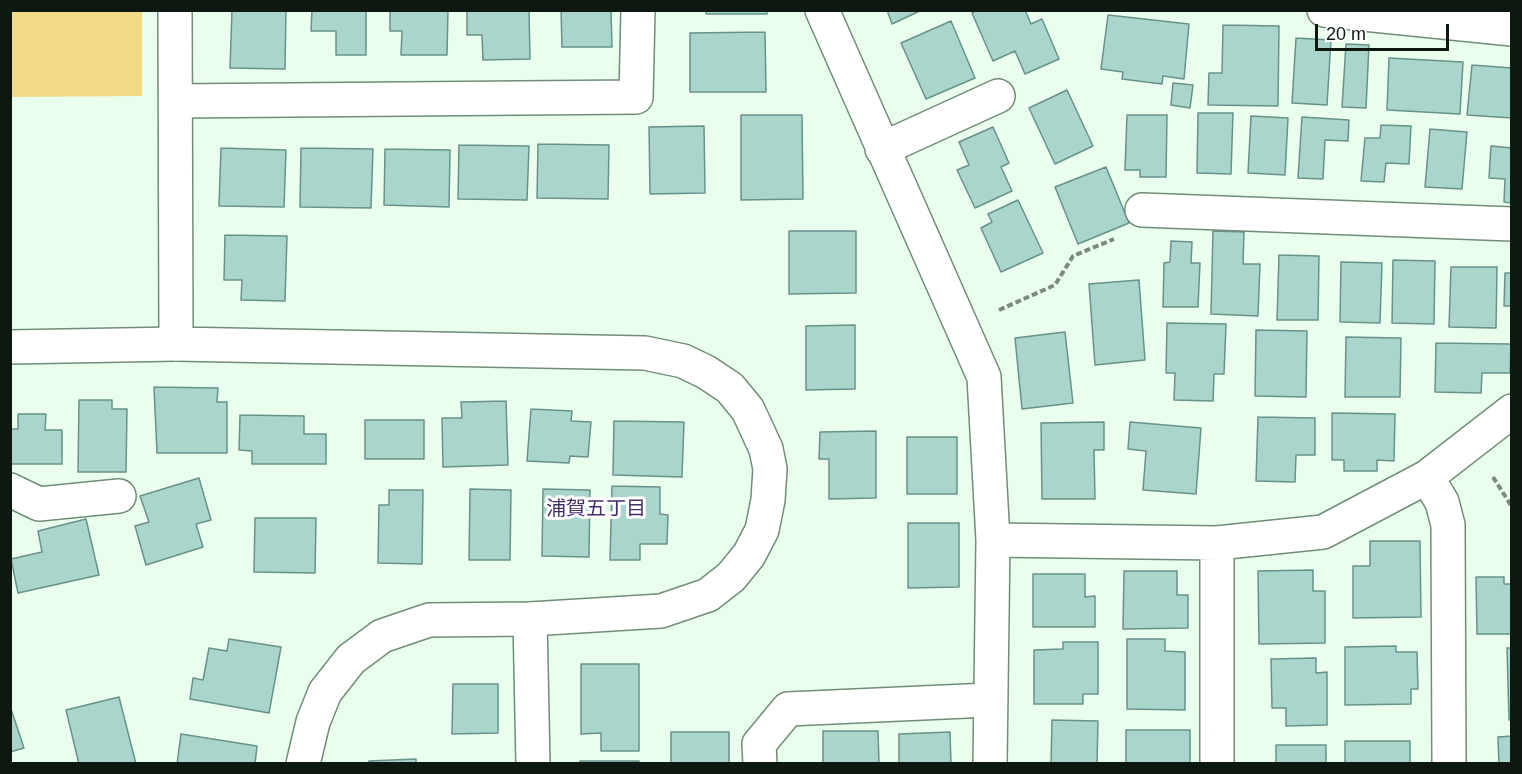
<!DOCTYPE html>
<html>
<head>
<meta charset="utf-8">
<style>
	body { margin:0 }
	#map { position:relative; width:1522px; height:774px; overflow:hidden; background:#eafeee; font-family:Helvetica,sans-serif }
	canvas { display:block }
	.frame { position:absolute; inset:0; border:12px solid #0c1810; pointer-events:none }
	.scale { position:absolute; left:1315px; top:24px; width:134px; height:27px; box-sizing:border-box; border:3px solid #0c1810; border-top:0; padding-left:8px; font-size:18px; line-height:21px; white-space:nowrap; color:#0c1810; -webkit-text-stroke:4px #fff; paint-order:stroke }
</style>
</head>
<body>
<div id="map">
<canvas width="1522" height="774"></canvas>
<div class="frame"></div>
<div class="scale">20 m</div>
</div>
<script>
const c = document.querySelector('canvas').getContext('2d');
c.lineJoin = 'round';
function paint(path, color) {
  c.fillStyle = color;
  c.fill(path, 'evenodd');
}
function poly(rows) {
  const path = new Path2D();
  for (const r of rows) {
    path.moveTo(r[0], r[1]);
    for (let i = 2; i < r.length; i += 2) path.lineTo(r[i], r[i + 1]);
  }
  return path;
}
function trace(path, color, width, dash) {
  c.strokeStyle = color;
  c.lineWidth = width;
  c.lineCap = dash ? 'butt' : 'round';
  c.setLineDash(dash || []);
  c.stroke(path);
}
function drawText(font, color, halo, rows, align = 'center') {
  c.font = font + ' Helvetica,"Noto Sans JP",sans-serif';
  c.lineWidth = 6;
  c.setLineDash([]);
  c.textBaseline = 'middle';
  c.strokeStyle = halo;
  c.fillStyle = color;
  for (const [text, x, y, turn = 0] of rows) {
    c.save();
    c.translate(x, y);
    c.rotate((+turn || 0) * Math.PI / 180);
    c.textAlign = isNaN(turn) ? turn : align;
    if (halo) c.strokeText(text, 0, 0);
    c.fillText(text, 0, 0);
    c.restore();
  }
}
const green = poly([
	[10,11,142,11,142,96,11,97]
]);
const building = poly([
	[232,10,286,10,285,69,230,68,232,10],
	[312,10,366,10,366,55,336,55,336,31,311,31,312,10],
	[390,10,448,10,447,55,401,55,402,31,390,31,390,10],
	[467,10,529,10,530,59,483,60,482,35,467,35,467,10],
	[561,10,611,10,612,47,562,47,561,10],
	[706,10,767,10,767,14,706,14,706,10],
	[887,10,922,10,892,24,887,10],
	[977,10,1025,10,1031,24,1042,19,1059,59,1025,74,1015,51,993,61,972,13,977,10],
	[1108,15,1189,24,1184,79,1163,76,1162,84,1122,79,1123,72,1101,69,1108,15],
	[951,21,975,78,926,99,901,43,951,21],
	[1223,25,1279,26,1278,106,1208,105,1209,73,1222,73,1223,25],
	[765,32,766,92,690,92,690,33,765,32],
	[1296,38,1331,40,1327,105,1292,103,1296,38],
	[1346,44,1369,45,1366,108,1342,107,1346,44],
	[1389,58,1463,62,1460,114,1387,110,1389,58],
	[1472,65,1512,68,1512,118,1467,115,1472,65],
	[1173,83,1193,85,1190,108,1171,105,1173,83],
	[1067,90,1093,146,1055,164,1029,108,1067,90],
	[1198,113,1233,113,1231,174,1197,173,1198,113],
	[741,115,802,115,803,199,741,200,741,115],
	[1127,115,1167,115,1166,177,1140,177,1140,170,1125,170,1127,115],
	[1251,116,1288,118,1285,175,1248,173,1251,116],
	[1302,117,1349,120,1348,141,1325,140,1323,179,1298,178,1302,117],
	[1381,125,1411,126,1409,164,1386,163,1384,182,1361,181,1365,138,1380,138,1381,125],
	[704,126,705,193,650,194,649,127,704,126],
	[993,127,1009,163,1001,167,1012,191,975,208,957,170,969,165,959,142,993,127],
	[1430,129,1467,132,1462,189,1425,187,1430,129],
	[538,144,609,145,608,199,537,198,538,144],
	[459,145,529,146,527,200,458,199,459,145],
	[1491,146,1512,148,1512,203,1504,202,1505,179,1489,178,1491,146],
	[221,148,286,150,284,207,219,206,221,148],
	[301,148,373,149,371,208,300,207,301,148],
	[385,149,450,150,449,207,384,205,385,149],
	[1106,167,1129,223,1078,244,1055,187,1106,167],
	[1018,200,1043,253,1001,272,981,228,992,222,988,214,1018,200],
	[789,231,856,231,856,293,789,294,789,231],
	[1213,231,1244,232,1243,264,1260,264,1258,316,1211,314,1213,231],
	[225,235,287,236,285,301,241,300,242,280,224,280,225,235],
	[1171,241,1192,242,1191,263,1200,263,1198,307,1163,307,1164,263,1170,262,1171,241],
	[1279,255,1319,256,1318,320,1277,320,1279,255],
	[1393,260,1435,261,1434,324,1392,323,1393,260],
	[1341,262,1382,263,1380,323,1340,322,1341,262],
	[1451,267,1497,267,1496,328,1449,327,1451,267],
	[1505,273,1512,273,1512,306,1504,306,1505,273],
	[1139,280,1145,360,1095,365,1089,284,1139,280],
	[1167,323,1226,324,1224,374,1214,374,1213,401,1174,400,1175,373,1166,373,1167,323],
	[855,325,855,389,806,390,806,326,855,325],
	[1256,330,1307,331,1306,397,1255,396,1256,330],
	[1065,332,1073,403,1022,409,1015,338,1065,332],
	[1346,337,1401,338,1400,397,1345,397,1346,337],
	[1436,343,1511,344,1510,373,1482,373,1481,393,1435,392,1436,343],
	[154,387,218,388,217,402,227,402,227,453,157,453,154,387],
	[79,400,112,400,112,409,127,409,126,472,78,472,79,400],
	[506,401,508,465,443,467,442,418,462,418,461,402,506,401],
	[531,409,572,411,571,421,591,422,588,457,570,456,569,463,527,461,531,409],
	[1332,413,1395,414,1394,461,1377,460,1377,471,1344,471,1344,460,1332,460,1332,413],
	[18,414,46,414,45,430,62,430,62,464,10,464,10,429,18,429,18,414],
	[240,415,304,416,304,434,326,434,326,464,252,464,252,451,239,450,240,415],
	[1258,417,1315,418,1315,455,1296,455,1295,482,1256,481,1258,417],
	[365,420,424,420,424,459,365,459,365,420],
	[614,421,684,422,682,477,613,475,614,421],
	[1104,422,1104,450,1094,450,1095,499,1042,499,1041,423,1104,422],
	[1130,422,1201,428,1196,494,1143,490,1146,451,1128,449,1130,422],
	[876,431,876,498,829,499,829,459,819,459,820,432,876,431],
	[907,437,957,437,957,494,907,494,907,437],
	[199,478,211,520,196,524,203,547,146,565,135,526,149,522,140,496,199,478],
	[612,486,660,487,660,514,668,515,667,544,640,544,640,560,610,560,612,486],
	[470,489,511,490,510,560,469,560,470,489],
	[543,489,590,490,589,557,542,556,543,489],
	[389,490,423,490,422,564,378,563,379,505,389,505,389,490],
	[255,518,316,518,315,573,254,572,255,518],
	[86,519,99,575,18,593,11,559,42,552,38,531,86,519],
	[908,523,959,523,959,587,908,588,908,523],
	[1370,541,1420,541,1421,617,1353,618,1353,566,1370,566,1370,541],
	[1313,570,1313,591,1325,591,1325,643,1259,644,1258,571,1313,570],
	[1124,571,1177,571,1177,595,1188,595,1188,628,1123,629,1124,571],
	[1033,574,1085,574,1085,597,1095,596,1095,627,1033,627,1033,574],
	[1476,577,1504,577,1504,584,1512,584,1512,634,1477,634,1476,577],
	[229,639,281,647,269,713,190,699,193,678,203,680,209,648,227,651,229,639],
	[1127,639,1165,639,1165,651,1185,652,1185,710,1127,709,1127,639],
	[1063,642,1098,642,1098,694,1083,694,1083,704,1034,704,1034,650,1063,649,1063,642],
	[1396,646,1396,652,1417,652,1418,689,1411,689,1411,704,1345,705,1345,647,1396,646],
	[1507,648,1512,648,1512,720,1509,720,1507,648],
	[1316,658,1316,673,1327,672,1327,725,1286,726,1286,708,1272,708,1271,659,1316,658],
	[581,664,639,664,639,751,601,751,601,733,581,734,581,664],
	[453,684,498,684,498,733,452,734,453,684],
	[119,697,136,764,79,764,66,710,119,697],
	[10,706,24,748,10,752,10,706],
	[1052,720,1098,721,1097,764,1051,764,1052,720],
	[1126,730,1190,730,1190,764,1126,764,1126,730],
	[823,731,878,731,879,764,823,764,823,731],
	[671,732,729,732,729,764,671,764,671,732],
	[950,732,951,764,899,764,899,734,950,732],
	[181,734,257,746,255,764,177,764,181,734],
	[1512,736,1512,764,1499,764,1498,737,1512,736],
	[1345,741,1410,741,1410,764,1345,764,1345,741],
	[1276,745,1326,745,1326,764,1276,764,1276,745],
	[416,759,416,764,369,764,369,761,416,759],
	[580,761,639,761,639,764,580,764,580,761]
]);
const path = poly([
	[999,310,1055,285,1073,256,1114,239],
	[1493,477,1512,507]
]);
const minor = poly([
	[822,10,984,377,993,540,990,764],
	[1324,10,1512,29],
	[176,101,636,97,638,10],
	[882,149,998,96],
	[1142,210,1512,224],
	[10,347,176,344],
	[1427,477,1442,502,1448,525,1449,764],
	[10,490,39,504,119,496],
	[993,540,1217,543,1323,532,1427,477,1512,411],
	[1217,543,1217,764],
	[530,619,533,764],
	[760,764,759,744,788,709,989,700]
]);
const tertiary = poly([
	[175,10,176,344,645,353,683,361,706,372,730,388,748,410,766,449,770,469,768,500,762,530,749,555,731,577,708,595,661,611,530,619,429,620,382,636,351,659,325,692,313,722,303,764]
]);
const neighbourhoodNames = [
	["浦賀五丁目",596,509]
];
paint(green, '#f0da88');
paint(building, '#a9d5cc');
trace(building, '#689289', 1.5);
trace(minor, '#708d77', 36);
trace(tertiary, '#708d77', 36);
trace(path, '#7a8a7e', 4, [6, 3]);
trace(minor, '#fff', 33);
trace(tertiary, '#fff', 33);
drawText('20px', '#422f6a', '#fff', neighbourhoodNames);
</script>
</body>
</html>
